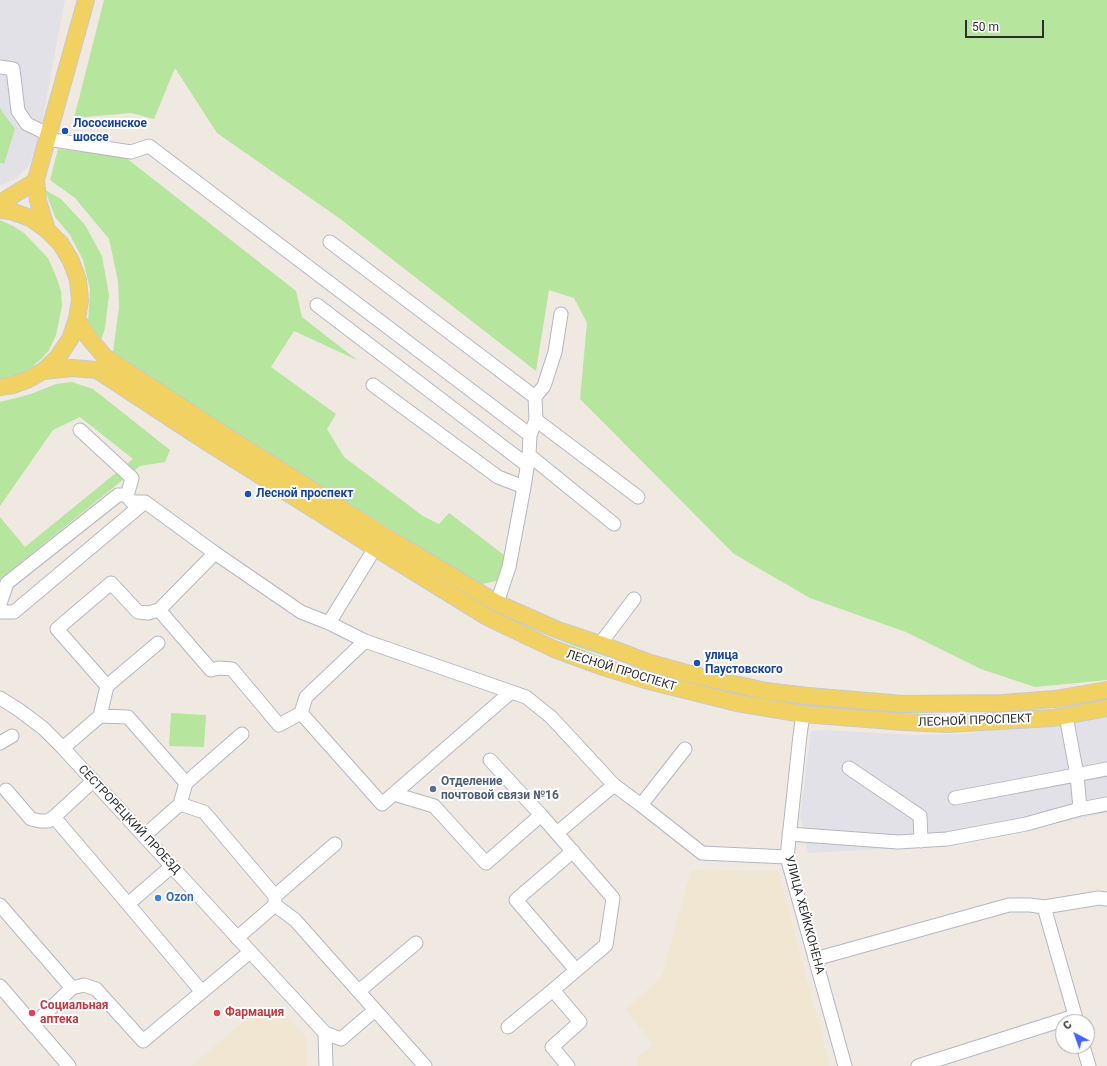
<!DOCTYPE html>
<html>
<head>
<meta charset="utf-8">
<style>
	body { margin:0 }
	#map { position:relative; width:1107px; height:1066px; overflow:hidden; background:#efe9e1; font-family:Roboto,sans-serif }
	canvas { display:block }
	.north { position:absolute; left:1055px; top:1014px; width:40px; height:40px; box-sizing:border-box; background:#fff; border:1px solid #ababab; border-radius:50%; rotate:319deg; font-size:11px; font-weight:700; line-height:16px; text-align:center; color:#2e2e2e }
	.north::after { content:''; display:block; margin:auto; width:14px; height:18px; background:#4264fb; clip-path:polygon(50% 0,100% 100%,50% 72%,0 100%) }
	.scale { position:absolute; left:965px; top:20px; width:79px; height:18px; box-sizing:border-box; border:2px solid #2e2e2e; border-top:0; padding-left:5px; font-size:12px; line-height:14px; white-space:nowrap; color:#2e2e2e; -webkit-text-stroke:3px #fff; paint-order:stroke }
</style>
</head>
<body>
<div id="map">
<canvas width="1107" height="1066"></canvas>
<div class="north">С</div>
<div class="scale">50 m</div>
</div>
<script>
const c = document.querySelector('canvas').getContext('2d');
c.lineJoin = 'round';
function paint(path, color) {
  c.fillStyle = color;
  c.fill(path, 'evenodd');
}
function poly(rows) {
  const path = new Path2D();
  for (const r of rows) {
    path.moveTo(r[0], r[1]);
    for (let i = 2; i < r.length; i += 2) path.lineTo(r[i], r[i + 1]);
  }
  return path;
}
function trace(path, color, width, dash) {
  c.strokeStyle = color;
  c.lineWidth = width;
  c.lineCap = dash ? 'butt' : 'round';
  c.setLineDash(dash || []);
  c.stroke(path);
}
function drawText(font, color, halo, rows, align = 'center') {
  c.font = font + ' Roboto,sans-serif';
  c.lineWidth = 4;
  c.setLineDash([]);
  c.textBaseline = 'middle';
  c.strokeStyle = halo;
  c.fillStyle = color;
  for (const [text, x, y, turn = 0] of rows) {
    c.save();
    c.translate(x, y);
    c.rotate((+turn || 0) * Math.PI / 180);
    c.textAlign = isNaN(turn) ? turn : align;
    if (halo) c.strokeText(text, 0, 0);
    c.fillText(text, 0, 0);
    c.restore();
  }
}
const industrial = poly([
	[0,0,65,0,38,143,28,167,18,177,5,184,0,185],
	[1107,714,1107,813,940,846,808,853,800,816,811,731,824,730,915,735,963,734,1088,718]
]);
const education = poly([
	[691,870,778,871,830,1066,638,1066,638,1057,653,1045,626,1010,662,976],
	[277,1006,306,1037,307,1066,191,1066,261,1007]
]);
const green = poly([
	[104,0,1107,0,1107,680,1035,687,981,669,906,632,810,598,734,554,580,399,587,323,574,298,549,290,536,371,339,218,217,133,175,68,154,119,131,113,74,118],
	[0,106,1,110,15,129,4,164,0,163],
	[58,149,125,157,296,291,302,317,357,360,294,331,271,367,336,414,327,429,344,457,423,516,439,524,449,513,504,555,501,573,496,581,477,585,394,531,253,444,113,352,119,307,118,281,109,239,75,198,50,180],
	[45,190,61,199,85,225,102,256,109,295,105,328,101,340,88,323,90,289,83,260,70,235,55,217],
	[0,220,13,226,24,233,48,258,55,274,61,291,62,306,56,335,49,350,41,359,31,368,19,374,0,379],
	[72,382,93,389,170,450,165,462,140,466,0,579,0,517,25,547,133,459,80,417,53,430,0,506,0,402,31,394,56,384],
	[515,617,671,674,1007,710,907,713,805,707,764,701,675,679,574,646,513,620],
	[171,713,206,715,204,747,169,746]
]);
const minor = poly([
	[0,67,13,69,18,111,27,124,48,134],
	[47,139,131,152,149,146,530,435],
	[330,242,535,397],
	[317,305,527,465],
	[373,385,498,477,524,487],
	[536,420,638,497],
	[80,430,132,478,127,496],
	[529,455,614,524],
	[497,603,509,567,524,487,529,455,530,435,536,420,535,397,544,386,555,352,561,314],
	[0,604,7,583,118,495,123,495,127,496,132,502,145,502,215,553,301,612,329,623,365,641,526,697,551,717,614,785,641,805,702,853,787,857],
	[159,610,215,553],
	[0,612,14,612,145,502],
	[329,623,375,548],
	[365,641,306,697,301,713,382,804,511,692],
	[600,644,634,599],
	[107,686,158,643],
	[0,698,19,710,43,728,63,748,325,1033,326,1066],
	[803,714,800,735,787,857,845,1066],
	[1066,716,1077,775,1080,809],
	[0,743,12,736],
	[63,748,100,716],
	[490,760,541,815,613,898,606,945,553,990,580,1022,552,1047,568,1066],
	[849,768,920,816,921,841],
	[186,783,242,734],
	[6,790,31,819,40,821,48,821,54,817,128,904,172,866],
	[394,794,434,806,486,863,541,815],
	[955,798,1107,769],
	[641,805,685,749],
	[54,817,93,781],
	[557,833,614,785],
	[789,834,898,842,947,839,1026,824,1080,809,1107,804],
	[144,836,180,804],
	[573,851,516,900,576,970],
	[275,896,204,812,180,804,186,783,128,717,100,716,107,686,57,629,111,583,138,612,148,613,159,610,211,670,219,668,232,669,279,725,301,713],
	[128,904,202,992],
	[0,905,72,988,84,985,96,989,143,1041,250,952],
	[275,905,295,920,425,1066],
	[1044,907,1077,1022],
	[237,938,275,905,275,896,335,844],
	[815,959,1009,905,1030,905,1044,907,1099,898,1107,899],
	[0,986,69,1066],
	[359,991,416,943],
	[33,1025,72,988],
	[508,1027,553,990],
	[325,1033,341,1039,375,1010],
	[1083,1046,1089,1066],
	[918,1066,1075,1016]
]);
const major = poly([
	[0,203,36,181],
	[0,210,11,211,30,218,47,230,61,244,71,261,78,280,80,300,77,319,70,339,58,357,43,371,29,379,13,385,0,387],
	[47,230,38,201,36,179,86,0],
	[77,319,88,337,105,357,220,432,385,536,497,603,558,630,600,644,650,663,694,675,766,691,808,696,903,704,1003,703,1055,699,1107,690],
	[43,371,72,368,97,370,199,437,375,548,489,618,554,649,603,667,645,680,737,703,803,714,904,722,948,724,1052,718,1107,708]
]);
const markers = [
	[65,131,4,"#1a4fb4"],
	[248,494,4,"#1a4fb4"],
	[697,663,4,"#1a4fb4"],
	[433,789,4,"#5c6f8a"],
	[158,898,4,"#3f7fe0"],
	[32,1013,4,"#e0444e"],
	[217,1013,4,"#e0444e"]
];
const transitNames = [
	["Лососинское",73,124],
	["шоссе",73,138],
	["Лесной проспект",256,494],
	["улица",705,656],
	["Паустовского",705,670]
];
const streetNames = [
	["ЛЕСНОЙ ПРОСПЕКТ",621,671,17],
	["ЛЕСНОЙ ПРОСПЕКТ",975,721,-2],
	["СЕСТРОРЕЦКИЙ ПРОЕЗД",129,820,47],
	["УЛИЦА ХЕЙККОНЕНА",804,915,75]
];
const serviceNames = [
	["Отделение",441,782],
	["почтовой связи №16",441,796]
];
const shopNames = [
	["Ozon",166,898]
];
const healthNames = [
	["Социальная",40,1006],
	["аптека",40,1020],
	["Фармация",225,1013]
];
paint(industrial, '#e3e1e8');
paint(education, '#f0e6d1');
paint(green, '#b6e59e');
trace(minor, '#b4b7c1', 15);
trace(major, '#c9c9c9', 18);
trace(minor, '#fff', 13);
trace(major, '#f2d163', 16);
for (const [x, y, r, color] of markers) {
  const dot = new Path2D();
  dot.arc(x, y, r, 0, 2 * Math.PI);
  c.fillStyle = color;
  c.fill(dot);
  trace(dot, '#fff', 1.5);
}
drawText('bold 12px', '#164399', '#fff', transitNames, 'left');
drawText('12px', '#2e2e2e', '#fff', streetNames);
drawText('bold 12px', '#4e5e75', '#fff', serviceNames, 'left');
drawText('bold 12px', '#366cbe', '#fff', shopNames, 'left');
drawText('bold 12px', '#be3a42', '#fff', healthNames, 'left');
</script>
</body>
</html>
